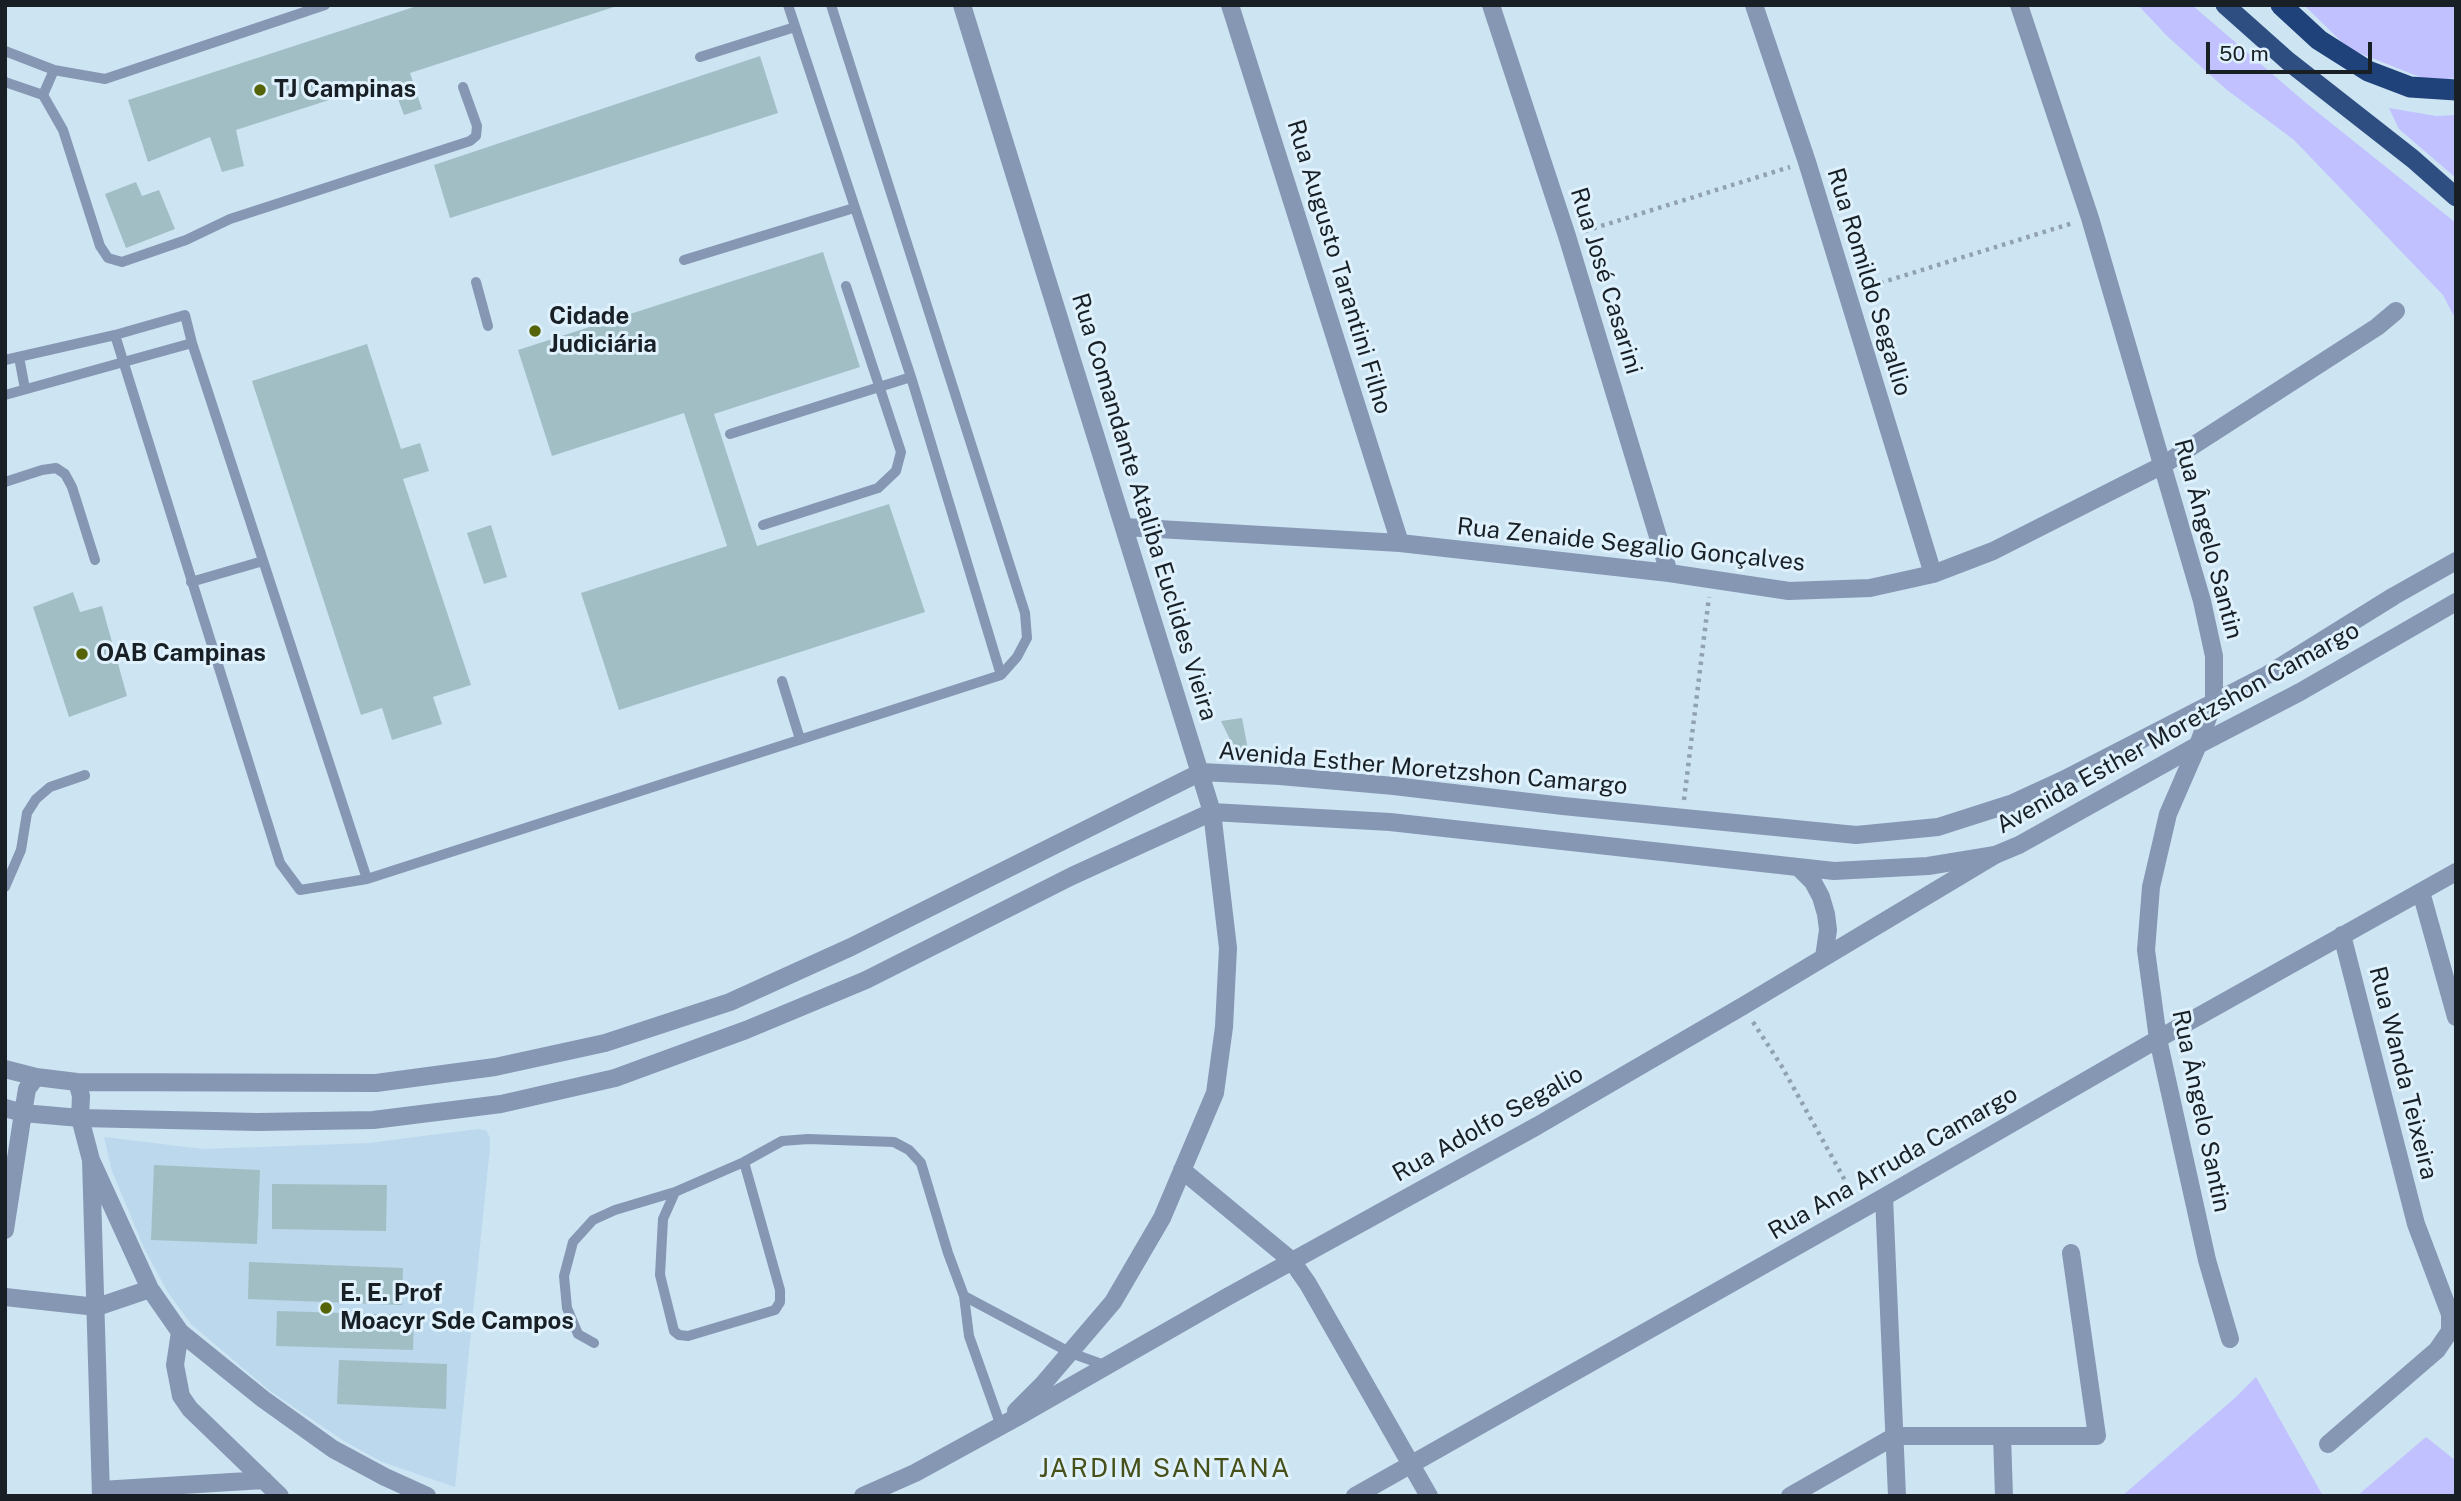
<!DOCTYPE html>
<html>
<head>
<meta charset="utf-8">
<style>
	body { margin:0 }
	#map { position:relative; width:2461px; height:1501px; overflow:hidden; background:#cde4f3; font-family:"Public Sans",sans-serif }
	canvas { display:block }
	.frame { position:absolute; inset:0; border:7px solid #182026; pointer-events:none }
	.scale { position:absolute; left:2206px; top:42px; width:166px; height:32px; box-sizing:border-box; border:4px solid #182026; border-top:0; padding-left:9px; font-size:21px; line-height:24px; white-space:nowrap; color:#182026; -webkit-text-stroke:5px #def1fd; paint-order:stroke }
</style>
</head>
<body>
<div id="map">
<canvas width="2461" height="1501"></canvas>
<div class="frame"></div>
<div class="scale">50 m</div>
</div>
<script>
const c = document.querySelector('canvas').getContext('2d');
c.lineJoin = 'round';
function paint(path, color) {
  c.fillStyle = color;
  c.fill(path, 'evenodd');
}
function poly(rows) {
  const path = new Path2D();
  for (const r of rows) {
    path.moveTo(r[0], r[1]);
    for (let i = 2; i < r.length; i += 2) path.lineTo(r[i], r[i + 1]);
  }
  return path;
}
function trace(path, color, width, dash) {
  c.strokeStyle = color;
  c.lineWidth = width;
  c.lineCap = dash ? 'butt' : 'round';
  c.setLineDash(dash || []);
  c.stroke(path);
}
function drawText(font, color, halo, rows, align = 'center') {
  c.font = font + ' "Public Sans",sans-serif';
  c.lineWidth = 6;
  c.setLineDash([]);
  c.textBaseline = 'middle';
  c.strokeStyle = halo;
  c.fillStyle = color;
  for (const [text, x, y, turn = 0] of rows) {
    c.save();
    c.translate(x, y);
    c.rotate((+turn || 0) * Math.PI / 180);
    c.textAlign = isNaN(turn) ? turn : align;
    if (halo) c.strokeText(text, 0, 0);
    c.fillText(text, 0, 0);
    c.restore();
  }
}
const built = poly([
	[478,1129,486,1130,490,1138,490,1148,455,1487,382,1462,344,1441,270,1391,191,1324,167,1291,144,1248,112,1171,104,1137,203,1149,369,1143]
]);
const green = poly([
	[2138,5,2192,5,2306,103,2456,223,2456,320,2443,295,2294,140,2227,90,2167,36],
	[2304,5,2456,5,2456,78,2430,81,2349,49],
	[2389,108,2436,116,2456,115,2456,178,2399,129],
	[2256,1377,2323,1496,2122,1496,2236,1397],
	[2426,1437,2456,1461,2456,1496,2357,1496]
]);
const building = poly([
	[420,5,617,6,410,73,422,109,404,115,391,80,236,130,244,166,222,172,210,137,148,162,128,100],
	[760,56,778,113,450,218,434,165],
	[136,182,142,196,159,190,175,229,126,248,105,194],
	[823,252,860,367,714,414,757,546,889,504,925,612,619,710,581,593,727,546,684,413,552,456,518,350],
	[367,344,401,449,420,443,429,471,403,479,471,685,433,697,442,724,392,740,382,708,361,715,252,381],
	[491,525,507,577,484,584,467,533],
	[73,592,80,612,102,606,127,696,69,717,33,607],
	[1242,718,1249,755,1236,752,1221,721],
	[154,1165,260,1170,257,1244,151,1240],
	[272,1184,387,1185,386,1231,272,1229],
	[249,1262,403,1268,402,1305,248,1299],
	[277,1311,414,1315,413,1350,276,1346],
	[339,1360,447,1364,446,1409,337,1404]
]);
const path = poly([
	[1585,231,1790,167],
	[1864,288,2073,223],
	[1684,800,1709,597],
	[1753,1022,1781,1065,1852,1193]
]);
const service = poly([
	[788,5,911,377,1001,675],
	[5,51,54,70,105,79,325,5],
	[700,57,795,27],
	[5,82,43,95],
	[43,95,63,130,100,246,108,258,122,262,186,240,230,219,470,141,476,136,477,126,463,87],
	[43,95,54,70],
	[684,260,854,208],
	[476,282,488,326],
	[115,335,280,863,300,890,367,879,1001,675,1017,657,1027,638,1025,613,831,5],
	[19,357,25,389],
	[5,360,115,335,185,315,192,343,367,879],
	[5,395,192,343],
	[730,434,911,377],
	[5,482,42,470,56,468,65,474,72,487,95,560],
	[763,525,878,488,896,471,901,452,846,286],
	[191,582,263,561],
	[782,681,800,739],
	[5,887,21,850,27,813,36,799,50,787,85,775],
	[744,1162,780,1290,780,1302,775,1310,688,1336,679,1335,674,1331,660,1275,663,1219,675,1192,744,1162,782,1141,808,1139,894,1142,909,1150,921,1163,948,1253,964,1296,969,1336,1001,1426],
	[964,1296,1071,1353,1107,1366],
	[594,1343,578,1334,567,1308,564,1276,573,1242,593,1220,615,1210,675,1192]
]);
const minor = poly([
	[1230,5,1400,543],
	[1491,5,1567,236,1669,573],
	[1754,5,1807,162,1933,574],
	[2019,5,2090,218,2202,601,2214,656,2214,701,2198,745,2168,814,2151,887,2146,950,2158,1039,2207,1260,2230,1339],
	[1124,527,1400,543,1669,573,1789,591,1870,588,1933,574,1993,551,2163,465,2377,327,2396,311],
	[1800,869,1813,882,1821,897,1826,914,1828,930,1824,957],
	[2421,892,2456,1017],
	[80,1118,91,1160,101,1496],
	[91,1160,150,1289,180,1332,263,1399,333,1449,385,1477,427,1496],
	[1182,1170,1292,1261,1308,1284,1429,1496],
	[1884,1197,1897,1496],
	[5,1230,23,1113],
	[5,1297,97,1307,150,1289],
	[180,1332,175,1365,181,1396,190,1409,280,1496],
	[1016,1411,1043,1384,1113,1302,1162,1218,1215,1093,1224,1027,1228,948,1212,812],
	[2002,1436,2004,1496],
	[2328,1444,2437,1350,2450,1331,2450,1314,2416,1224,2342,935],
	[101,1490,264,1480],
	[863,1496,915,1473,1019,1416,1227,1297,1537,1126,1743,1006,1995,855],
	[1355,1496,1884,1197,2158,1039,2456,872],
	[1790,1496,1895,1436,2097,1436,2071,1253]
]);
const tertiary = poly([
	[962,5,1212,812],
	[5,1069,36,1077,77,1082,376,1083,495,1067,605,1043,730,1002,851,947,1201,772,1280,776,1394,786,1563,806,1856,835,1938,827,2013,803,2063,780,2267,675,2394,596,2456,561],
	[77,1082,81,1096,80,1118],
	[5,1108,23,1113,80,1118,258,1122,373,1120,501,1104,615,1078,746,1030,866,980,1072,876,1212,812,1390,822,1834,871,1928,866,1995,855,2019,845,2198,745,2300,692,2456,602],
	[23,1113,27,1089,36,1077]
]);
const trunk = poly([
	[2225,5,2288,61,2413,159,2456,197]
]);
const motorway = poly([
	[2281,5,2319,40,2368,71,2410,87,2456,90]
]);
const markers = [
	[260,90,7,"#566409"],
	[535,331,7,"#566409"],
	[82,654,7,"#566409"],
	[326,1308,7,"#566409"]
];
const poiNames = [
	["TJ Campinas",274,90],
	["Cidade",549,317],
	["Judiciária",549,345],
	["OAB Campinas",96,654],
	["E. E. Prof",340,1294],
	["Moacyr Sde Campos",340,1322]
];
const streetNames = [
	["Rua Augusto Tarantini Filho",1339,267,73],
	["Rua José Casarini",1606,281,73],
	["Rua Romildo Segallio",1869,282,73],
	["Rua Comandante Ataliba Euclides Vieira",1144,507,73],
	["Rua Ângelo Santin",2208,539,75],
	["Rua Zenaide Segalio Gonçalves",1631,545,6],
	["Avenida Esther Moretzshon Camargo",2178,728,-29],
	["Avenida Esther Moretzshon Camargo",1423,769,5],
	["Rua Wanda Teixeira",2403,1073,76],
	["Rua Ângelo Santin",2201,1111,78],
	["Rua Adolfo Segalio",1488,1124,-29],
	["Rua Ana Arruda Camargo",1893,1163,-30]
];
const neighbourhoodNames = [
	["JARDIM SANTANA",1165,1469]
];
paint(built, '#bbd8ec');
paint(green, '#c0c1fe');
paint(building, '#a2bec5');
trace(path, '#90a2ae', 4.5, [3.5, 5]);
trace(service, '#8597b3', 10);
trace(minor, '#8597b3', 18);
trace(tertiary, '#8597b3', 18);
trace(trunk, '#2e4e82', 19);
trace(motorway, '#20427a', 21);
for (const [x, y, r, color] of markers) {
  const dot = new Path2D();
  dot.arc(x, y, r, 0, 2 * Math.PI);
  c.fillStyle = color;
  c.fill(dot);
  trace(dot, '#def1fd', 2.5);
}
drawText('bold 24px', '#182026', '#def1fd', poiNames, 'left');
drawText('24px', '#182026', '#def1fd', streetNames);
c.letterSpacing = '2px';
drawText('26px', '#465018', '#def1fd', neighbourhoodNames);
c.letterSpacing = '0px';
</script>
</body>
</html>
